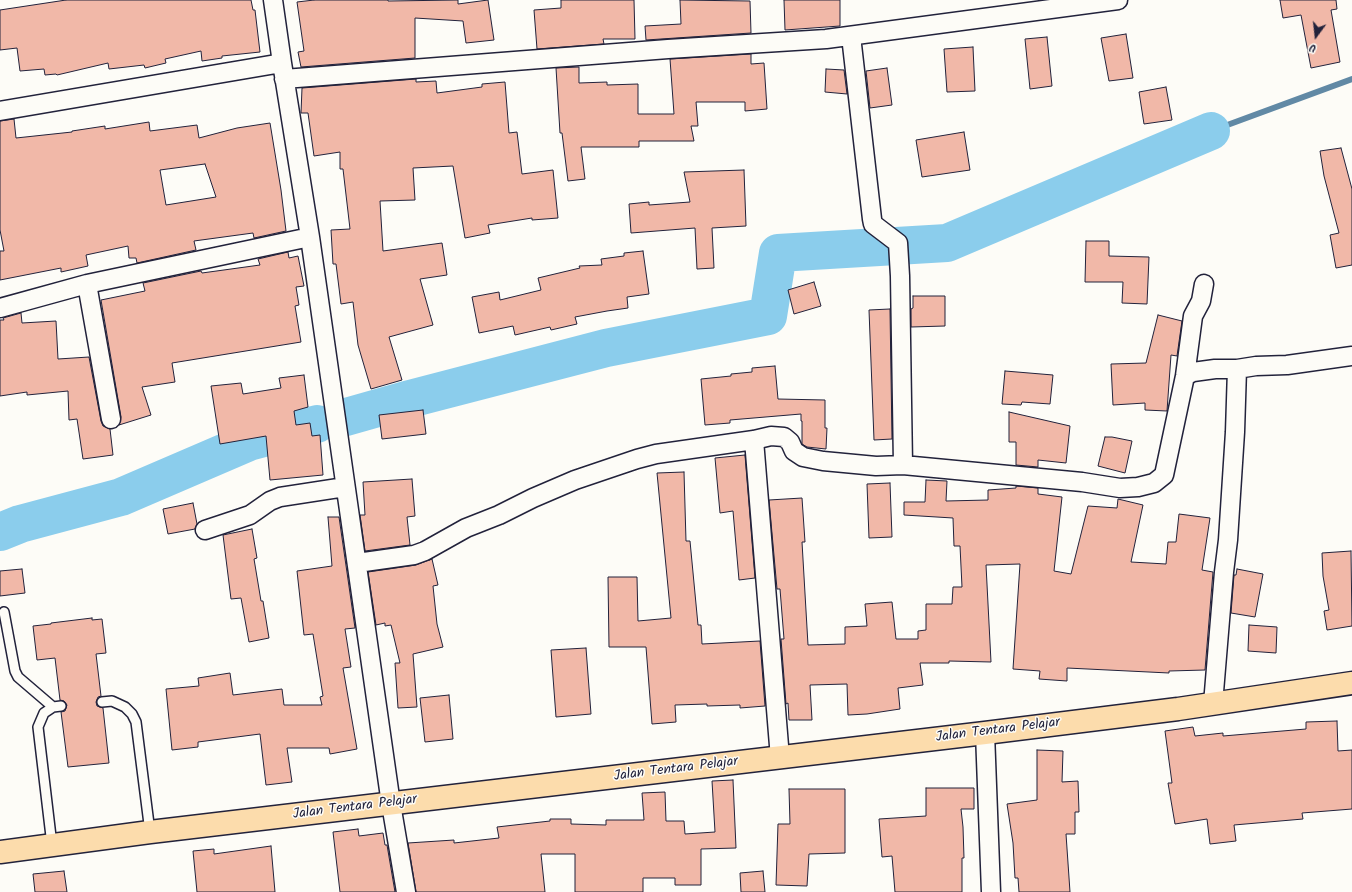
<!DOCTYPE html>
<html>
<head>
<meta charset="utf-8">
<style>
	body { margin:0 }
	#map { position:relative; width:1352px; height:892px; overflow:hidden; background:#fdfcf7; font-family:Kalam,sans-serif }
	canvas { display:block }
	.north { position:absolute; left:1296px; top:16px; width:40px; height:40px; -webkit-text-stroke:3px #fdfcf7; paint-order:stroke; rotate:195deg; font-size:11px; font-weight:700; line-height:16px; text-align:center; color:#22223b }
	.north::after { content:''; display:block; margin:auto; width:14px; height:18px; background:#22223b; clip-path:polygon(50% 0,100% 100%,50% 72%,0 100%) }
</style>
</head>
<body>
<div id="map">
<canvas width="1352" height="892"></canvas>
<div class="north">U</div>
</div>
<script>
const c = document.querySelector('canvas').getContext('2d');
c.lineJoin = 'round';
function poly(rows) {
  const path = new Path2D();
  for (const r of rows) {
    path.moveTo(r[0], r[1]);
    for (let i = 2; i < r.length; i += 2) path.lineTo(r[i], r[i + 1]);
  }
  return path;
}
function trace(path, color, width, dash) {
  c.strokeStyle = color;
  c.lineWidth = width;
  c.lineCap = dash ? 'butt' : 'round';
  c.setLineDash(dash || []);
  c.stroke(path);
}
function paint(path, color) {
  c.fillStyle = color;
  c.fill(path, 'evenodd');
}
function drawText(font, color, halo, rows, align = 'center') {
  c.font = font + ' Kalam,sans-serif';
  c.lineWidth = 3;
  c.setLineDash([]);
  c.textBaseline = 'middle';
  c.strokeStyle = halo;
  c.fillStyle = color;
  for (const [text, x, y, turn = 0] of rows) {
    c.save();
    c.translate(x, y);
    c.rotate((+turn || 0) * Math.PI / 180);
    c.textAlign = isNaN(turn) ? turn : align;
    if (halo) c.strokeText(text, 0, 0);
    c.fillText(text, 0, 0);
    c.restore();
  }
}
const stream = poly([
	[1211,131,1352,79]
]);
const river = poly([
	[339,419,406,400,606,348,768,316,778,253,947,243,1211,131],
	[0,532,20,524,121,497,249,442,317,424]
]);
const building = poly([
	[66,0,251,0,253,10,255,10,260,52,222,56,222,58,202,61,201,51,165,59,166,63,145,68,144,65,109,69,108,63,57,75,56,74,45,75,44,69,20,71,17,48,0,50,0,10,66,0],
	[314,0,388,0,388,1,458,0,458,4,488,0,494,40,466,43,463,21,415,18,415,58,301,67,298,52,304,51,297,2,314,0],
	[561,0,634,0,635,39,603,39,604,44,537,49,534,10,561,8,561,0],
	[680,0,750,1,751,33,646,40,645,26,681,24,680,0],
	[784,0,840,0,840,26,785,30,784,0],
	[1280,0,1336,0,1337,9,1331,10,1340,62,1311,68,1301,15,1283,18,1280,0],
	[1126,34,1133,78,1109,81,1101,38,1126,34],
	[1047,37,1052,86,1030,89,1025,39,1047,37],
	[973,47,975,91,947,92,944,49,973,47],
	[751,54,751,64,764,63,767,109,745,111,745,102,696,102,698,126,691,126,694,141,639,141,639,147,581,147,585,179,568,181,562,133,560,133,556,68,579,67,579,83,607,82,607,85,638,84,638,114,674,114,670,59,751,54],
	[887,68,892,105,870,108,866,71,887,68],
	[826,69,844,70,847,94,825,92,826,69],
	[416,79,416,82,436,81,437,93,482,87,482,84,505,82,509,133,517,132,522,174,553,170,558,218,532,220,532,218,488,225,490,233,465,238,453,166,413,168,415,200,380,201,383,251,442,243,447,275,420,279,433,325,389,337,402,380,371,389,358,345,353,302,341,304,336,264,333,264,331,230,350,229,343,169,340,169,340,152,314,156,308,113,301,113,302,88,416,79],
	[1166,87,1172,120,1144,124,1139,92,1166,87],
	[14,119,16,138,72,132,72,131,105,126,105,129,149,122,150,131,197,125,199,138,237,128,270,123,281,190,286,231,254,238,253,233,194,241,196,250,137,263,136,258,129,258,128,246,86,255,88,266,61,272,61,268,0,280,0,251,4,251,0,230,0,121,14,119],
	[205,164,216,197,166,205,160,170,205,164],
	[964,132,970,170,922,177,916,140,964,132],
	[1341,148,1352,189,1352,265,1336,268,1330,235,1339,233,1324,176,1320,151,1341,148],
	[744,170,746,226,712,228,714,268,697,269,695,228,631,233,629,204,649,202,649,205,690,202,684,172,744,170],
	[1086,241,1109,241,1109,256,1149,257,1147,304,1122,303,1123,282,1085,282,1086,241],
	[643,251,649,294,627,297,628,308,607,311,575,317,577,324,551,330,550,327,515,335,513,326,479,333,472,297,499,292,500,300,541,290,538,278,580,268,579,266,602,265,601,259,624,256,624,253,643,251],
	[288,252,289,258,298,256,304,286,296,287,299,305,295,306,301,342,172,363,175,382,142,387,151,415,119,425,121,417,101,300,145,291,143,283,201,271,202,273,260,265,258,259,288,252],
	[814,282,821,306,794,314,788,290,814,282],
	[913,296,945,296,945,326,911,327,911,309,913,308,913,296],
	[890,309,892,439,874,440,869,310,890,309],
	[21,313,22,323,56,321,58,359,89,357,101,421,103,426,110,429,113,455,83,459,77,419,69,420,68,391,27,395,27,392,0,396,0,320,4,320,3,318,21,313],
	[1158,315,1182,321,1177,356,1171,355,1167,411,1145,410,1145,403,1113,405,1111,364,1146,363,1158,315],
	[775,366,778,399,825,400,825,428,827,428,826,449,807,447,802,444,802,421,801,421,801,414,730,420,730,423,705,425,701,379,731,376,731,374,752,372,752,368,775,366],
	[1005,371,1053,375,1050,404,1022,402,1021,405,1002,404,1005,371],
	[304,375,308,407,294,411,296,425,310,423,312,436,320,435,323,475,270,480,266,436,220,444,211,386,241,383,243,394,281,388,279,378,304,375],
	[423,410,426,434,382,439,379,415,423,410],
	[1009,412,1070,426,1066,463,1038,460,1038,467,1016,465,1016,442,1009,442,1009,412],
	[1105,437,1112,437,1132,441,1125,473,1098,466,1105,437],
	[745,455,755,578,739,580,733,511,720,513,715,458,745,455],
	[684,472,686,541,690,541,698,625,701,625,702,644,760,641,765,706,740,708,740,705,707,706,707,704,675,705,676,722,652,724,646,647,609,647,608,577,637,577,638,621,671,618,657,473,684,472],
	[412,479,415,516,407,517,410,545,365,551,360,515,365,515,363,482,412,479],
	[926,480,947,481,946,501,988,500,988,490,1016,488,1016,486,1038,488,1038,494,1062,497,1054,571,1071,574,1088,506,1117,508,1118,499,1143,505,1131,562,1166,564,1168,542,1176,542,1179,514,1210,518,1202,570,1213,572,1205,670,1169,671,1169,673,1067,668,1067,681,1039,679,1040,671,1013,669,1020,564,986,565,991,662,949,661,949,663,920,663,923,685,898,688,900,709,867,714,848,715,847,684,810,685,812,720,789,720,788,703,786,704,781,639,784,639,780,589,777,589,769,500,802,498,805,542,802,542,808,645,845,644,845,627,867,626,865,604,892,602,896,639,918,639,918,631,926,630,926,604,952,604,953,587,962,587,960,546,954,546,953,518,904,515,904,502,925,502,926,480],
	[890,483,892,537,869,538,867,484,890,483],
	[193,503,197,524,195,529,168,534,163,509,193,503],
	[328,517,339,517,355,628,345,629,351,667,343,668,357,749,330,754,329,748,287,748,292,782,266,785,260,734,198,742,198,747,172,750,166,689,199,686,198,678,230,673,233,695,282,689,284,705,322,705,320,697,323,696,313,634,304,635,297,571,332,566,328,517],
	[252,529,257,558,254,559,261,601,263,601,269,638,249,642,241,598,231,599,223,535,252,529],
	[1351,551,1352,626,1327,630,1324,611,1329,610,1323,576,1322,553,1351,551],
	[432,559,438,585,433,586,437,624,443,647,413,654,417,707,398,708,395,663,400,663,391,625,385,626,385,623,376,625,368,572,416,565,432,559],
	[22,569,25,593,0,596,0,571,22,569],
	[1237,569,1263,574,1255,617,1231,613,1234,575,1236,575,1237,569],
	[92,618,92,620,102,619,106,653,96,654,101,696,98,697,96,702,97,706,103,708,109,763,68,767,61,712,65,711,67,705,64,701,60,700,55,658,37,660,33,626,51,624,51,623,92,618],
	[1249,625,1277,627,1276,653,1248,651,1249,625],
	[586,648,591,714,556,717,551,650,586,648],
	[449,695,453,739,425,742,420,698,449,695],
	[1337,721,1338,751,1352,750,1352,809,1302,813,1303,819,1234,825,1236,841,1210,844,1207,819,1175,824,1168,783,1172,783,1165,731,1193,727,1195,736,1223,733,1223,736,1306,729,1306,722,1337,721],
	[1037,750,1063,751,1062,782,1078,781,1079,812,1075,812,1075,834,1066,834,1070,892,1019,892,1018,878,1015,878,1013,843,1007,804,1037,800,1037,750],
	[733,780,736,848,701,849,701,885,675,885,675,878,643,878,643,892,575,892,575,854,541,854,545,892,416,892,408,843,454,840,454,843,499,838,497,827,550,821,550,819,571,819,571,824,606,825,606,820,644,820,642,793,665,792,666,821,684,821,685,834,715,832,712,781,733,780],
	[926,788,974,788,974,809,961,809,963,827,964,858,962,858,962,892,895,892,892,856,882,857,879,819,926,816,926,788],
	[789,789,845,789,845,853,809,854,807,886,776,885,778,824,790,824,789,789],
	[358,829,359,836,383,833,385,845,387,845,395,892,340,892,333,832,358,829],
	[271,846,275,892,197,892,193,851,214,849,214,854,271,846],
	[64,871,67,892,35,892,33,874,64,871],
	[763,871,765,892,741,892,740,873,763,871]
]);
const service = poly([
	[4,612,15,671,18,677,53,707],
	[102,702,112,701,125,707,132,714,136,722,150,832],
	[52,845,38,727,44,713,53,707,61,706]
]);
const minor = poly([
	[273,0,282,63,310,237,391,804,406,892],
	[851,36,872,219,873,224,898,243,900,276,903,465],
	[284,79,668,49,826,39,1118,0],
	[0,111,282,63],
	[87,284,111,419],
	[0,308,87,284,310,237],
	[1185,376,1193,372,1215,369,1237,369,1256,366,1287,365,1352,356],
	[754,440,780,758],
	[205,530,250,515,270,501,280,497,345,487],
	[357,563,414,555,425,551,466,528,499,515,533,498,575,480,637,459,656,454,754,440,771,436,784,437,790,442,794,451,803,457,823,461,876,466,903,465,1082,482,1120,488,1138,487,1154,483,1164,475,1185,376,1193,316,1201,301,1204,284],
	[1213,704,1224,572,1228,540,1235,432,1237,369],
	[985,733,991,892]
]);
const trunk = poly([
	[0,852,150,832,985,733,1178,709,1352,683]
]);
const streetNames = [
	["Jalan Tentara Pelajar",998,731,-7],
	["Jalan Tentara Pelajar",676,770,-7],
	["Jalan Tentara Pelajar",355,808,-7]
];
trace(stream, '#6189a5', 6);
trace(river, '#8bcdec', 38);
paint(building, '#f1b8a8');
trace(building, '#22223b', 1);
trace(service, '#22223b', 12);
trace(minor, '#22223b', 21);
trace(trunk, '#22223b', 25);
trace(service, '#fdfcf7', 9);
trace(minor, '#fdfcf7', 18);
trace(trunk, '#fcdcac', 22);
drawText('14px', '#22223b', '#fdfcf7', streetNames);
</script>
</body>
</html>
